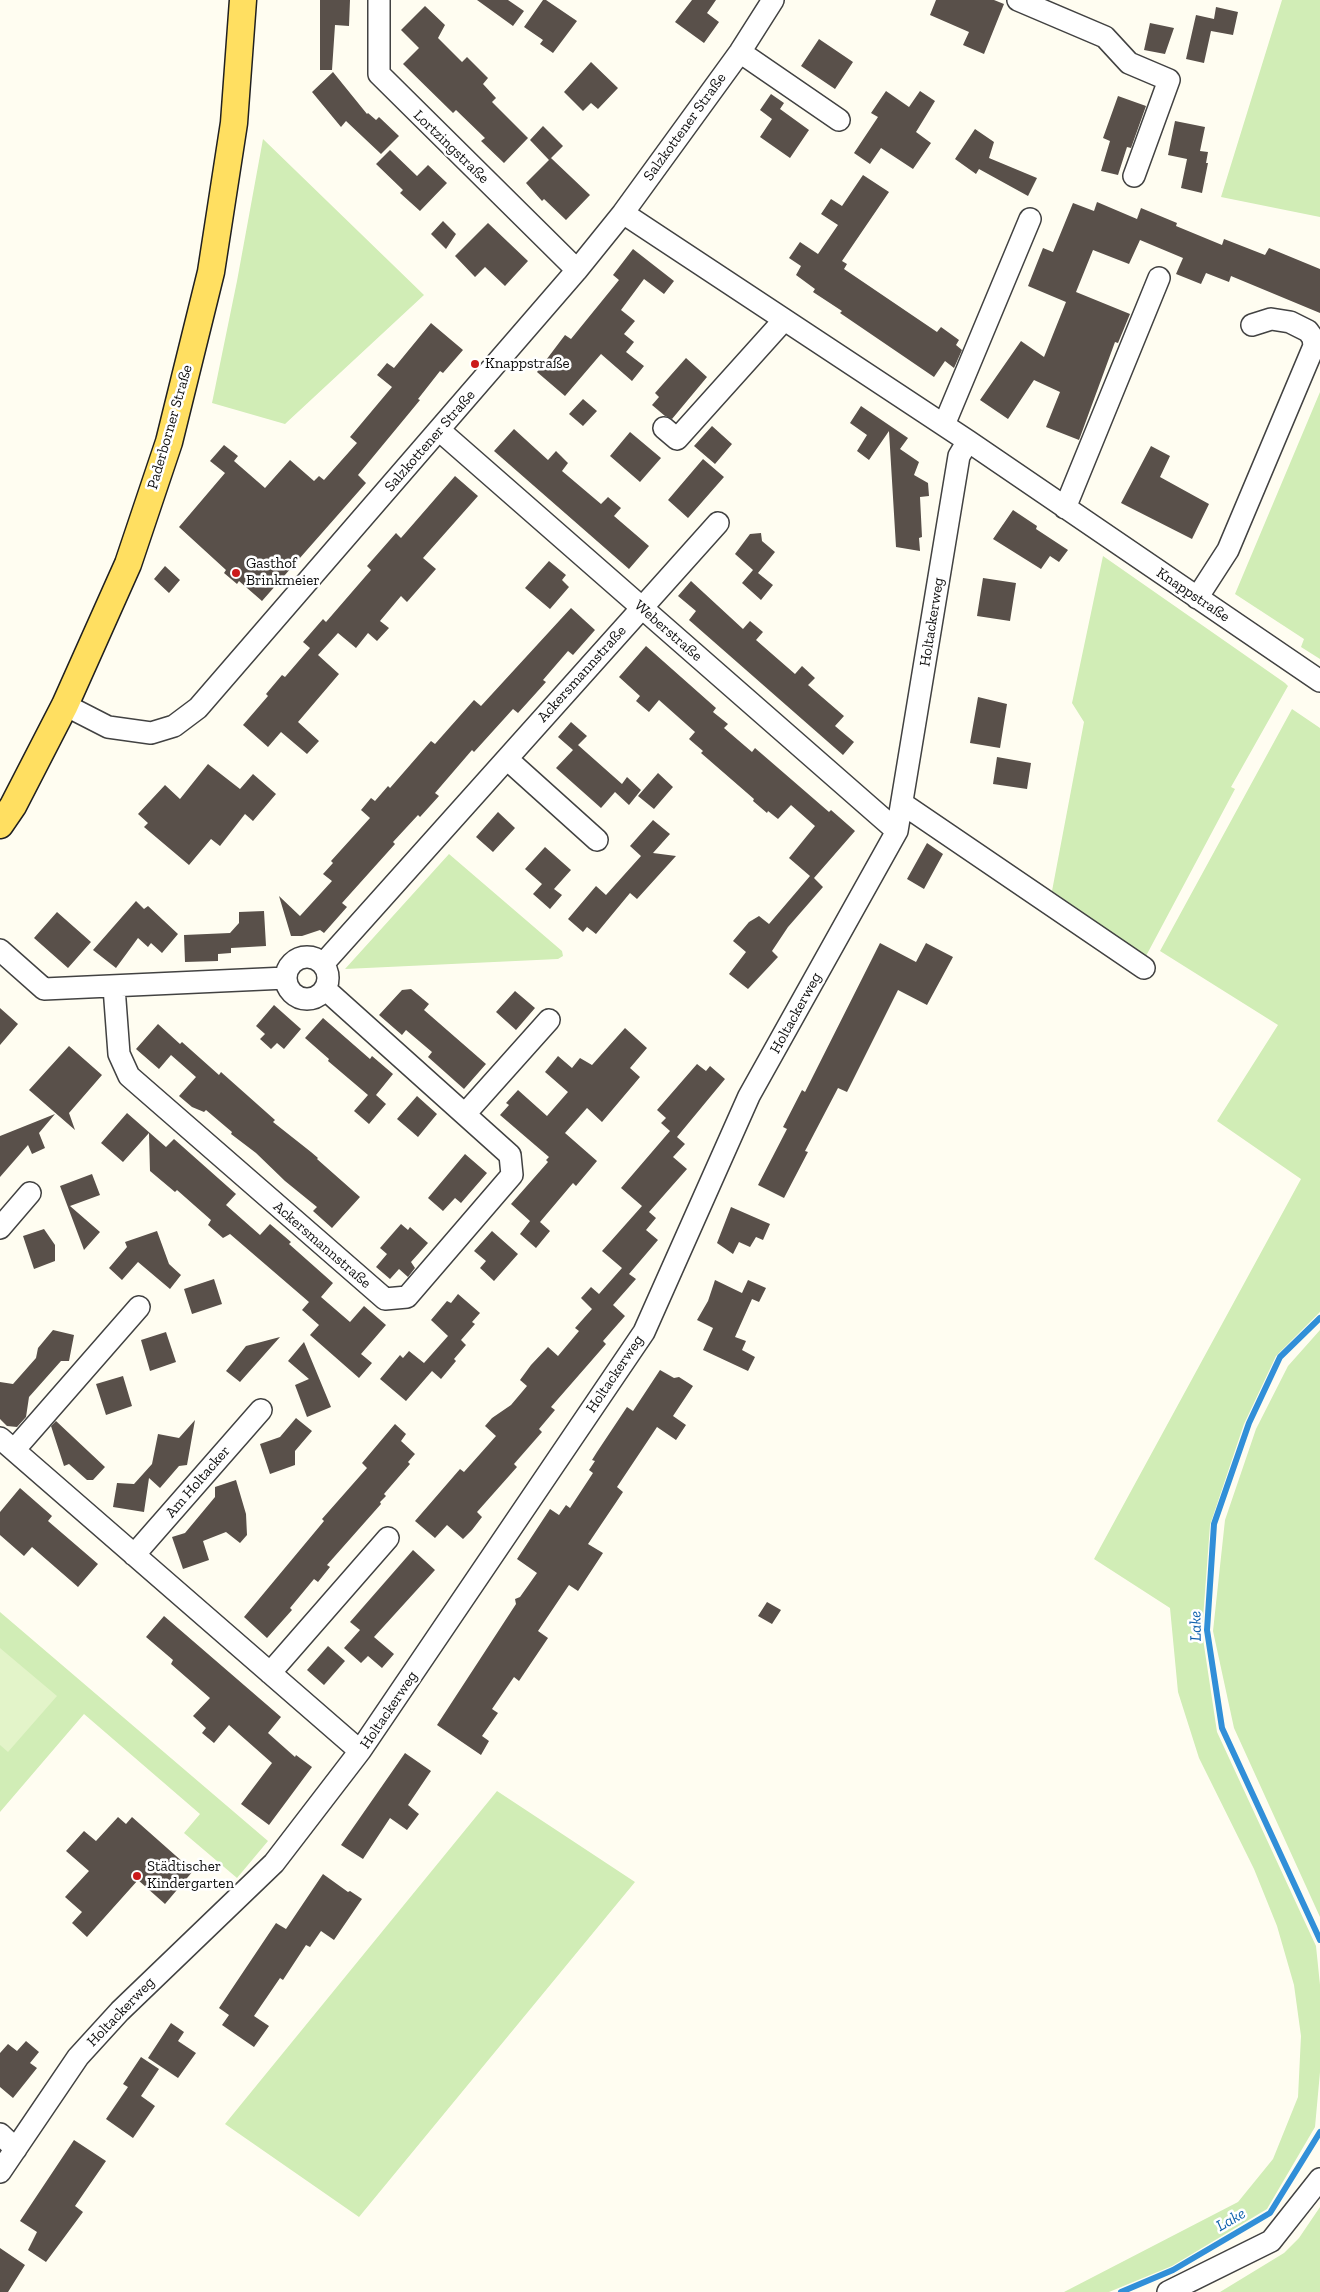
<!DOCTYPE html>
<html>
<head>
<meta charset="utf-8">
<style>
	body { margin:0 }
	canvas { display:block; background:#fffdf1 }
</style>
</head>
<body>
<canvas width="1320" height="2292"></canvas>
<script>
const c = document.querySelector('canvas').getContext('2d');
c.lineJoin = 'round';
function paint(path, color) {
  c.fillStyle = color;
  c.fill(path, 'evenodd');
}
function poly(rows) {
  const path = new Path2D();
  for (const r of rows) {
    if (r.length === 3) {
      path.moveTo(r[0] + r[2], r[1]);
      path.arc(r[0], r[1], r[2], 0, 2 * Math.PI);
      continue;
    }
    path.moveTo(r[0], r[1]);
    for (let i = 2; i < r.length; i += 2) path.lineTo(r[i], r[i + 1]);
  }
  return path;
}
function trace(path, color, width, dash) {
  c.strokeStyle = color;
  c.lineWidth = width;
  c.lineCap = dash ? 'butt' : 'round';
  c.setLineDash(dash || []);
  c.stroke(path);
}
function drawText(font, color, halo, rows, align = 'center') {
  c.font = font + ' "Zilla Slab",serif';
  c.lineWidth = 5;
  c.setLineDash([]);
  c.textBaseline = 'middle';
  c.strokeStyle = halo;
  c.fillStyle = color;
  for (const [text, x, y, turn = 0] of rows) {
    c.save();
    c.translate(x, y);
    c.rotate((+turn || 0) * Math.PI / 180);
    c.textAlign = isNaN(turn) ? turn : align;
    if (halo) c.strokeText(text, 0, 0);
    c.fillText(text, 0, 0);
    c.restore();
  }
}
const green = poly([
	[1282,0,1320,0,1320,217,1221,197],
	[263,139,424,295,285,424,212,403,237,281],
	[1320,392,1320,659,1301,647,1304,639,1235,594],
	[1103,556,1285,683,1288,686,1231,787,1235,789,1146,956,1052,891,1084,722,1072,703],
	[1292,709,1320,728,1320,1312,1276,1356,1244,1424,1210,1525,1202,1632,1217,1732,1316,1946,1320,1985,1320,2072,1315,2127,1267,2209,1172,2266,1109,2292,1064,2292,1238,2202,1273,2159,1298,2097,1301,2036,1294,1985,1277,1926,1254,1869,1199,1758,1178,1692,1170,1608,1094,1559,1301,1179,1217,1121,1278,1025,1160,951],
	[449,854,562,951,563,956,558,959,345,969],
	[1320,1330,1320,1917,1234,1728,1213,1631,1225,1520,1256,1429,1288,1366],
	[0,1612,268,1841,237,1878,184,1833,200,1814,84,1714,0,1812],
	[497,1791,635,1882,359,2217,225,2124],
	[1320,2207,1320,2292,1220,2292,1284,2253,1299,2238]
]);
const pitch = poly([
	[0,1648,57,1696,8,1752,0,1745]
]);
const stream = poly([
	[1320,1318,1280,1357,1249,1423,1214,1524,1207,1630,1222,1728,1320,1940],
	[1121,2292,1173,2270,1270,2213,1320,2132]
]);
const building = poly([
	[320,0,350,0,349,26,335,25,332,70,320,70],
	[477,0,508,0,524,11,513,26],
	[543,0,546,0,577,21,553,53,540,44,543,40,524,27],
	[692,0,716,0,707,13,719,22,704,43,675,22],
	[936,0,994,0,1004,4,984,54,963,45,969,32,930,15],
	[425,6,445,25,438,38,462,62,467,57,488,78,483,84,496,98,492,102,528,138,504,163,481,141,485,138,456,110,453,113,403,64,419,48,401,30],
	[1216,7,1238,12,1233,35,1211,31,1204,63,1186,59,1196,15,1214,19],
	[1150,23,1174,28,1165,54,1144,50],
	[819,39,853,62,835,89,801,66],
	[591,62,618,88,598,109,591,103,583,111,564,92],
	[333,72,367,114,368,113,376,120,379,117,399,136,381,154,346,121,341,127,312,92],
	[886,91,909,107,920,91,935,101,916,132,931,143,913,169,881,148,870,164,854,153,878,117,871,113],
	[771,94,784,103,780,109,809,130,790,158,760,137,772,119,760,110],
	[1118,96,1146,106,1131,148,1127,147,1118,175,1101,171,1110,141,1103,138],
	[1175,121,1205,127,1200,151,1208,152,1206,163,1208,163,1202,193,1181,188,1187,159,1168,155],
	[543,126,563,146,549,160,530,140],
	[975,129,994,142,989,158,1037,178,1028,196,979,169,976,174,955,159],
	[390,150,417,176,428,165,447,183,420,211,400,193,403,190,376,164],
	[551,158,590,195,566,220,544,199,542,201,526,183],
	[863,175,889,192,842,261,847,264,844,269,937,332,941,327,959,340,956,345,962,350,954,368,945,361,934,377,840,313,842,311,813,292,815,289,796,275,801,266,789,258,800,242,818,254,838,225,821,214,831,199,842,206],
	[1097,202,1137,219,1141,208,1177,223,1176,226,1222,245,1224,239,1265,255,1269,248,1320,269,1320,313,1231,276,1229,282,1206,273,1201,284,1176,274,1183,258,1140,240,1129,264,1093,250,1076,292,1130,314,1118,343,1115,342,1079,440,1046,427,1060,392,1034,380,1008,419,980,400,1021,341,1044,357,1066,302,1028,286,1043,248,1053,252,1073,203,1094,211],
	[443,221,456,234,446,249,431,234],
	[488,223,528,261,505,286,485,267,475,277,455,256],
	[633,249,674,281,664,294,644,279,621,310,635,321,624,334,634,342,626,352,644,366,632,381,601,354,565,396,537,372,565,335,571,339,619,280,613,275],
	[431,323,463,350,443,373,440,371,418,399,420,400,358,475,366,483,262,601,239,581,237,584,224,573,226,570,179,527,225,473,210,461,224,445,238,456,234,461,265,488,290,460,314,481,319,476,324,480,357,443,350,437,392,387,377,375,387,363,394,368],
	[686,358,707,377,672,419,665,416,652,405,659,397,655,393],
	[583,399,597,411,583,426,569,414],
	[861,406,908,438,900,449,919,462,914,475,928,483,929,496,920,497,922,537,919,538,920,551,896,547,889,431,869,460,857,451,867,435,850,423],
	[712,426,732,444,715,464,694,446],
	[514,429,548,460,556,451,568,463,562,471,601,504,608,497,621,508,614,516,649,546,629,569,494,451],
	[630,432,661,458,640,482,610,456],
	[1151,446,1170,456,1160,477,1209,504,1192,539,1121,503],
	[703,459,724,477,688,518,668,500],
	[455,476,478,496,423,558,436,569,407,602,401,596,380,621,389,628,377,641,368,633,356,648,338,633,318,655,339,674,298,722,319,741,307,754,281,732,268,747,243,725,268,696,266,694,282,675,285,677,310,648,303,642,323,619,326,622,371,570,367,566,396,533,401,538],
	[1013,510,1037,526,1036,529,1068,550,1059,562,1050,556,1041,569,993,539],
	[761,533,762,541,775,552,758,573,773,585,761,600,742,583,753,570,735,554,750,534],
	[549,561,566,575,562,580,569,587,550,609,525,588],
	[165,566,180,580,169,593,154,579],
	[983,578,1016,583,1010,621,977,616],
	[691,581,743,629,750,621,763,632,756,640,795,674,802,666,815,678,808,685,844,716,835,726,854,742,843,755,689,620,696,611,678,596],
	[571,608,595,630,573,655,568,651,543,680,546,682,518,713,513,709,474,752,472,750,435,793,439,796,420,817,418,815,393,842,395,844,342,903,347,907,324,933,320,930,302,936,291,936,279,896,300,916,332,881,323,874,333,863,331,861,370,818,361,810,371,798,375,801,388,786,390,788,431,741,435,744,474,700,481,706],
	[646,646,716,708,713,712,728,724,724,728,752,752,755,748,829,812,831,810,855,831,814,878,823,887,788,927,772,951,778,957,748,989,729,974,746,952,733,941,749,922,759,916,769,924,810,876,789,858,815,826,791,805,778,819,768,811,767,813,753,801,754,799,701,753,703,751,689,739,695,732,659,700,649,712,636,701,640,696,619,677],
	[978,697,1007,704,1000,748,970,743],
	[571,722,587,736,578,745,622,784,627,777,641,790,629,805,615,792,601,808,556,768,573,750,558,737],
	[997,757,1031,763,1027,789,993,784],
	[208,764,240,789,253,774,276,794,253,821,245,814,220,846,211,839,189,865,144,827,148,823,138,814,165,785,180,799],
	[658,773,673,787,654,809,638,796],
	[498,812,515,828,493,852,476,837],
	[653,820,670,834,653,853,676,856,637,899,630,893,596,934,587,927,583,932,568,919,596,886,606,895,641,856,630,846],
	[927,843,943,854,924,889,907,879],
	[545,847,571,870,554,889,562,895,550,909,533,894,542,884,525,869],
	[136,901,144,909,148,906,178,934,162,953,151,943,148,947,138,938,116,968,93,950],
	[264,911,266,946,231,948,231,953,218,954,218,961,185,962,184,935,230,933,239,923,239,912],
	[57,912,91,942,68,968,34,938],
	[880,943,916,962,926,943,953,957,927,1005,898,990,847,1092,838,1088,805,1151,808,1152,784,1198,758,1185,787,1129,783,1127,802,1090,805,1092],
	[411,989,429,1004,424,1010,486,1064,464,1089,428,1057,432,1052,406,1030,402,1035,379,1015,402,990],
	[515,991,535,1008,516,1030,496,1012],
	[274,1005,301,1029,284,1049,277,1043,271,1049,260,1039,265,1034,256,1026],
	[0,1008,18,1024,0,1045],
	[323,1018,370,1059,372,1056,393,1074,376,1095,386,1104,369,1124,354,1111,368,1095,328,1061,329,1059,305,1038],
	[158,1024,180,1044,182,1042,219,1075,221,1072,275,1120,273,1122,311,1152,318,1158,317,1159,360,1197,332,1228,313,1211,317,1207,285,1181,256,1153,231,1134,232,1132,206,1110,204,1112,192,1107,179,1096,196,1077,171,1055,159,1069,136,1049],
	[625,1028,647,1048,630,1068,640,1077,602,1122,587,1108,565,1133,597,1161,576,1186,573,1183,540,1222,550,1231,536,1248,520,1234,530,1221,511,1204,548,1162,546,1160,549,1157,500,1115,509,1105,506,1103,518,1090,547,1116,568,1092,545,1072,558,1056,572,1068,580,1058,592,1065],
	[69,1046,102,1075,69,1113,75,1130,29,1090],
	[697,1064,706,1071,710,1066,725,1079,677,1137,685,1144,673,1157,687,1169,649,1212,656,1218,646,1230,658,1240,629,1274,636,1279,613,1305,625,1316,603,1341,606,1344,551,1407,555,1410,539,1429,542,1432,514,1464,517,1467,477,1512,482,1517,472,1530,463,1539,447,1525,435,1538,415,1521,460,1469,464,1472,496,1436,485,1426,492,1418,511,1405,527,1386,520,1380,531,1365,548,1347,558,1356,579,1331,575,1328,592,1309,581,1298,591,1287,599,1294,622,1268,602,1251,642,1206,621,1188,670,1131,661,1123,666,1118,657,1110],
	[417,1096,437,1114,418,1137,397,1119],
	[127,1113,166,1147,174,1139,236,1194,226,1205,260,1235,270,1224,291,1242,289,1244,333,1283,321,1297,350,1322,364,1306,386,1325,361,1354,372,1363,359,1378,310,1335,319,1325,302,1310,309,1302,230,1234,223,1238,208,1225,211,1220,177,1190,175,1192,150,1171,149,1133,123,1162,101,1143],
	[55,1114,39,1133,45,1148,32,1154,28,1145,0,1177,0,1136],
	[465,1154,487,1173,461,1203,455,1198,443,1211,428,1198],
	[92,1174,100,1195,70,1206,100,1232,84,1250,60,1186],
	[731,1207,770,1224,763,1240,756,1237,750,1247,739,1242,733,1254,717,1243],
	[401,1224,408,1230,410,1227,428,1243,411,1262,415,1268,408,1277,399,1269,390,1279,376,1267,387,1254,380,1248],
	[44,1229,55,1245,55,1261,34,1269,23,1236],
	[157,1231,169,1264,181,1275,170,1289,138,1262,122,1280,109,1268,127,1247,125,1242],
	[492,1231,518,1254,494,1281,480,1268,486,1261,474,1251],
	[214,1279,222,1304,192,1314,184,1289],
	[715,1280,742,1293,748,1280,766,1288,759,1302,752,1299,735,1337,746,1341,742,1350,755,1357,748,1371,703,1350,713,1328,697,1320,708,1301],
	[458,1294,480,1313,472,1322,475,1324,461,1340,466,1345,454,1359,456,1361,441,1379,432,1371,406,1401,380,1379,400,1355,403,1358,409,1351,424,1363,448,1336,431,1320,447,1301,451,1303],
	[53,1330,74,1335,69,1361,61,1361,29,1397,26,1417,17,1427,7,1426,0,1419,0,1382,13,1384,36,1358,38,1348],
	[166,1332,176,1362,150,1371,141,1340],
	[280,1337,240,1382,226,1371,246,1346],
	[304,1342,331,1407,307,1417,295,1385,309,1379,288,1361],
	[660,1370,674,1378,679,1377,693,1386,673,1416,686,1425,676,1440,657,1427,617,1487,623,1492,588,1544,603,1553,578,1591,569,1585,538,1631,548,1638,519,1681,514,1677,492,1709,498,1713,482,1736,489,1741,481,1755,437,1725,516,1604,515,1599,520,1597,537,1573,517,1559,550,1509,559,1515,566,1505,570,1508,593,1473,589,1470,595,1461,592,1460,597,1452,627,1407,633,1411],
	[123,1376,132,1406,106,1415,96,1384],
	[296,1418,312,1431,295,1451,295,1465,270,1474,260,1444,280,1437],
	[195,1420,187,1465,179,1466,160,1488,149,1478,144,1512,113,1507,117,1483,134,1484,152,1464,158,1434,179,1438],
	[56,1421,105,1467,93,1480,87,1480,69,1464,64,1466,51,1426],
	[395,1424,406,1434,401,1441,415,1454,408,1462,410,1464,384,1494,386,1496,380,1502,381,1504,327,1565,330,1567,318,1582,314,1579,290,1608,292,1610,267,1638,244,1617,324,1521,322,1519,367,1468,362,1463],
	[236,1480,246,1514,247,1535,240,1543,226,1532,203,1541,209,1560,183,1569,172,1537,185,1533,215,1497,215,1487],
	[20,1488,52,1516,48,1521,98,1564,78,1587,32,1547,24,1556,0,1535,0,1512],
	[413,1550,435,1570,374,1637,394,1654,382,1668,368,1656,361,1663,344,1648,360,1630,350,1622],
	[767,1602,781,1610,772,1624,758,1616],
	[164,1616,281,1717,268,1733,295,1757,296,1755,312,1767,269,1825,241,1804,272,1763,229,1725,214,1743,202,1733,206,1728,193,1716,210,1698,171,1664,173,1660,146,1637],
	[328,1646,345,1661,324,1685,307,1670],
	[405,1753,431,1771,408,1805,419,1814,407,1830,390,1818,363,1859,341,1845],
	[118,1817,126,1824,132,1817,193,1871,165,1904,138,1880,87,1937,72,1923,82,1912,65,1897,89,1871,66,1851,84,1831,96,1841],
	[323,1874,348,1892,350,1891,362,1899,334,1940,321,1931,310,1947,306,1945,283,1980,280,1978,254,2016,269,2026,254,2047,222,2025,229,2015,219,2008,276,1923,286,1929],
	[171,2023,184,2032,178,2041,196,2053,178,2078,148,2058],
	[26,2041,39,2052,30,2063,37,2068,13,2098,0,2087,0,2053,8,2044,17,2051],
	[141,2057,159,2069,141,2096,155,2106,133,2138,106,2119,128,2087,123,2084],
	[74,2140,106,2161,75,2206,83,2212,46,2262,28,2250,37,2232,20,2221],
	[0,2248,25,2265,8,2292,0,2292]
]);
const minor = poly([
	[379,0,379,74,577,270],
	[1018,0,1105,37,1129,63,1169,80,1134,176],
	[740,52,839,120],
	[623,213,968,441,1320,681],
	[944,425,1030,219],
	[664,428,677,439,784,320],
	[439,430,897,831],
	[1065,508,1159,278],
	[1197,598,1228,550,1314,346,1313,338,1308,331,1290,322,1271,319,1252,325],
	[65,705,108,727,151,733,174,726,198,708,577,270,623,213,740,52,773,0],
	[507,759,597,840],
	[903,804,1144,968],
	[0,950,44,989,286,978],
	[307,978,21],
	[323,964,718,523],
	[114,987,119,1054,129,1076,385,1299,407,1297,512,1175,510,1155,325,989],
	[465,1114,549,1020],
	[0,1228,30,1193],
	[0,1438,360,1751],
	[14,1450,139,1307],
	[134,1555,261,1410],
	[270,1673,388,1538],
	[0,2134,16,2149],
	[0,2172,78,2057,120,2011,274,1863,360,1751,644,1332,749,1096,897,831,959,456,968,441],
	[1168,2292,1271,2241,1320,2179]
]);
const major = poly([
	[0,825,13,806,65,705,128,564,169,442,211,272,234,123,243,0]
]);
const markers = [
	[475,364,5,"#cb1a1b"],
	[236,573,5,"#cb1a1b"],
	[137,1876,5,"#cb1a1b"]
];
const streetNames = [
	["Salzkottener Straße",685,127,-54],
	["Lortzingstraße",451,147,44],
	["Paderborner Straße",170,427,-74],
	["Salzkottener Straße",430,441,-49],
	["Knappstraße",1193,595,34],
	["Holtackerweg",932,622,-81],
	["Weberstraße",668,631,41],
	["Ackersmannstraße",582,674,-48],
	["Holtackerweg",796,1013,-61],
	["Ackersmannstraße",322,1245,41],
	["Holtackerweg",615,1374,-56],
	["Am Holtacker",198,1482,-49],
	["Holtackerweg",389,1710,-56],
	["Holtackerweg",121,2012,-46]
];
const poiNames = [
	["Knappstraße",485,364],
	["Gasthof",246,564],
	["Brinkmeier",246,581],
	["Städtischer",147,1867],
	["Kindergarten",147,1884]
];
const waterNames = [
	["Lake",1196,1626,-91],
	["Lake",1231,2220,-30]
];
paint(green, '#d1edb6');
paint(pitch, '#e3f4c9');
trace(stream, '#318fd8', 6);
paint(building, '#59504a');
trace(minor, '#424242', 24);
trace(major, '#202020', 29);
trace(minor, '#fff', 21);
trace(major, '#ffdf61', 26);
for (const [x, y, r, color] of markers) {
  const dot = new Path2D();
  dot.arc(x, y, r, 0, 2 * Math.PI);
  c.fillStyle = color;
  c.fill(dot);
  trace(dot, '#fff', 2);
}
drawText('15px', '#0f0f0f', '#fff', streetNames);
drawText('15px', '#0f0f0f', '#fff', poiNames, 'left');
drawText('italic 16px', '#0d60ac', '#fff', waterNames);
</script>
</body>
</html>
